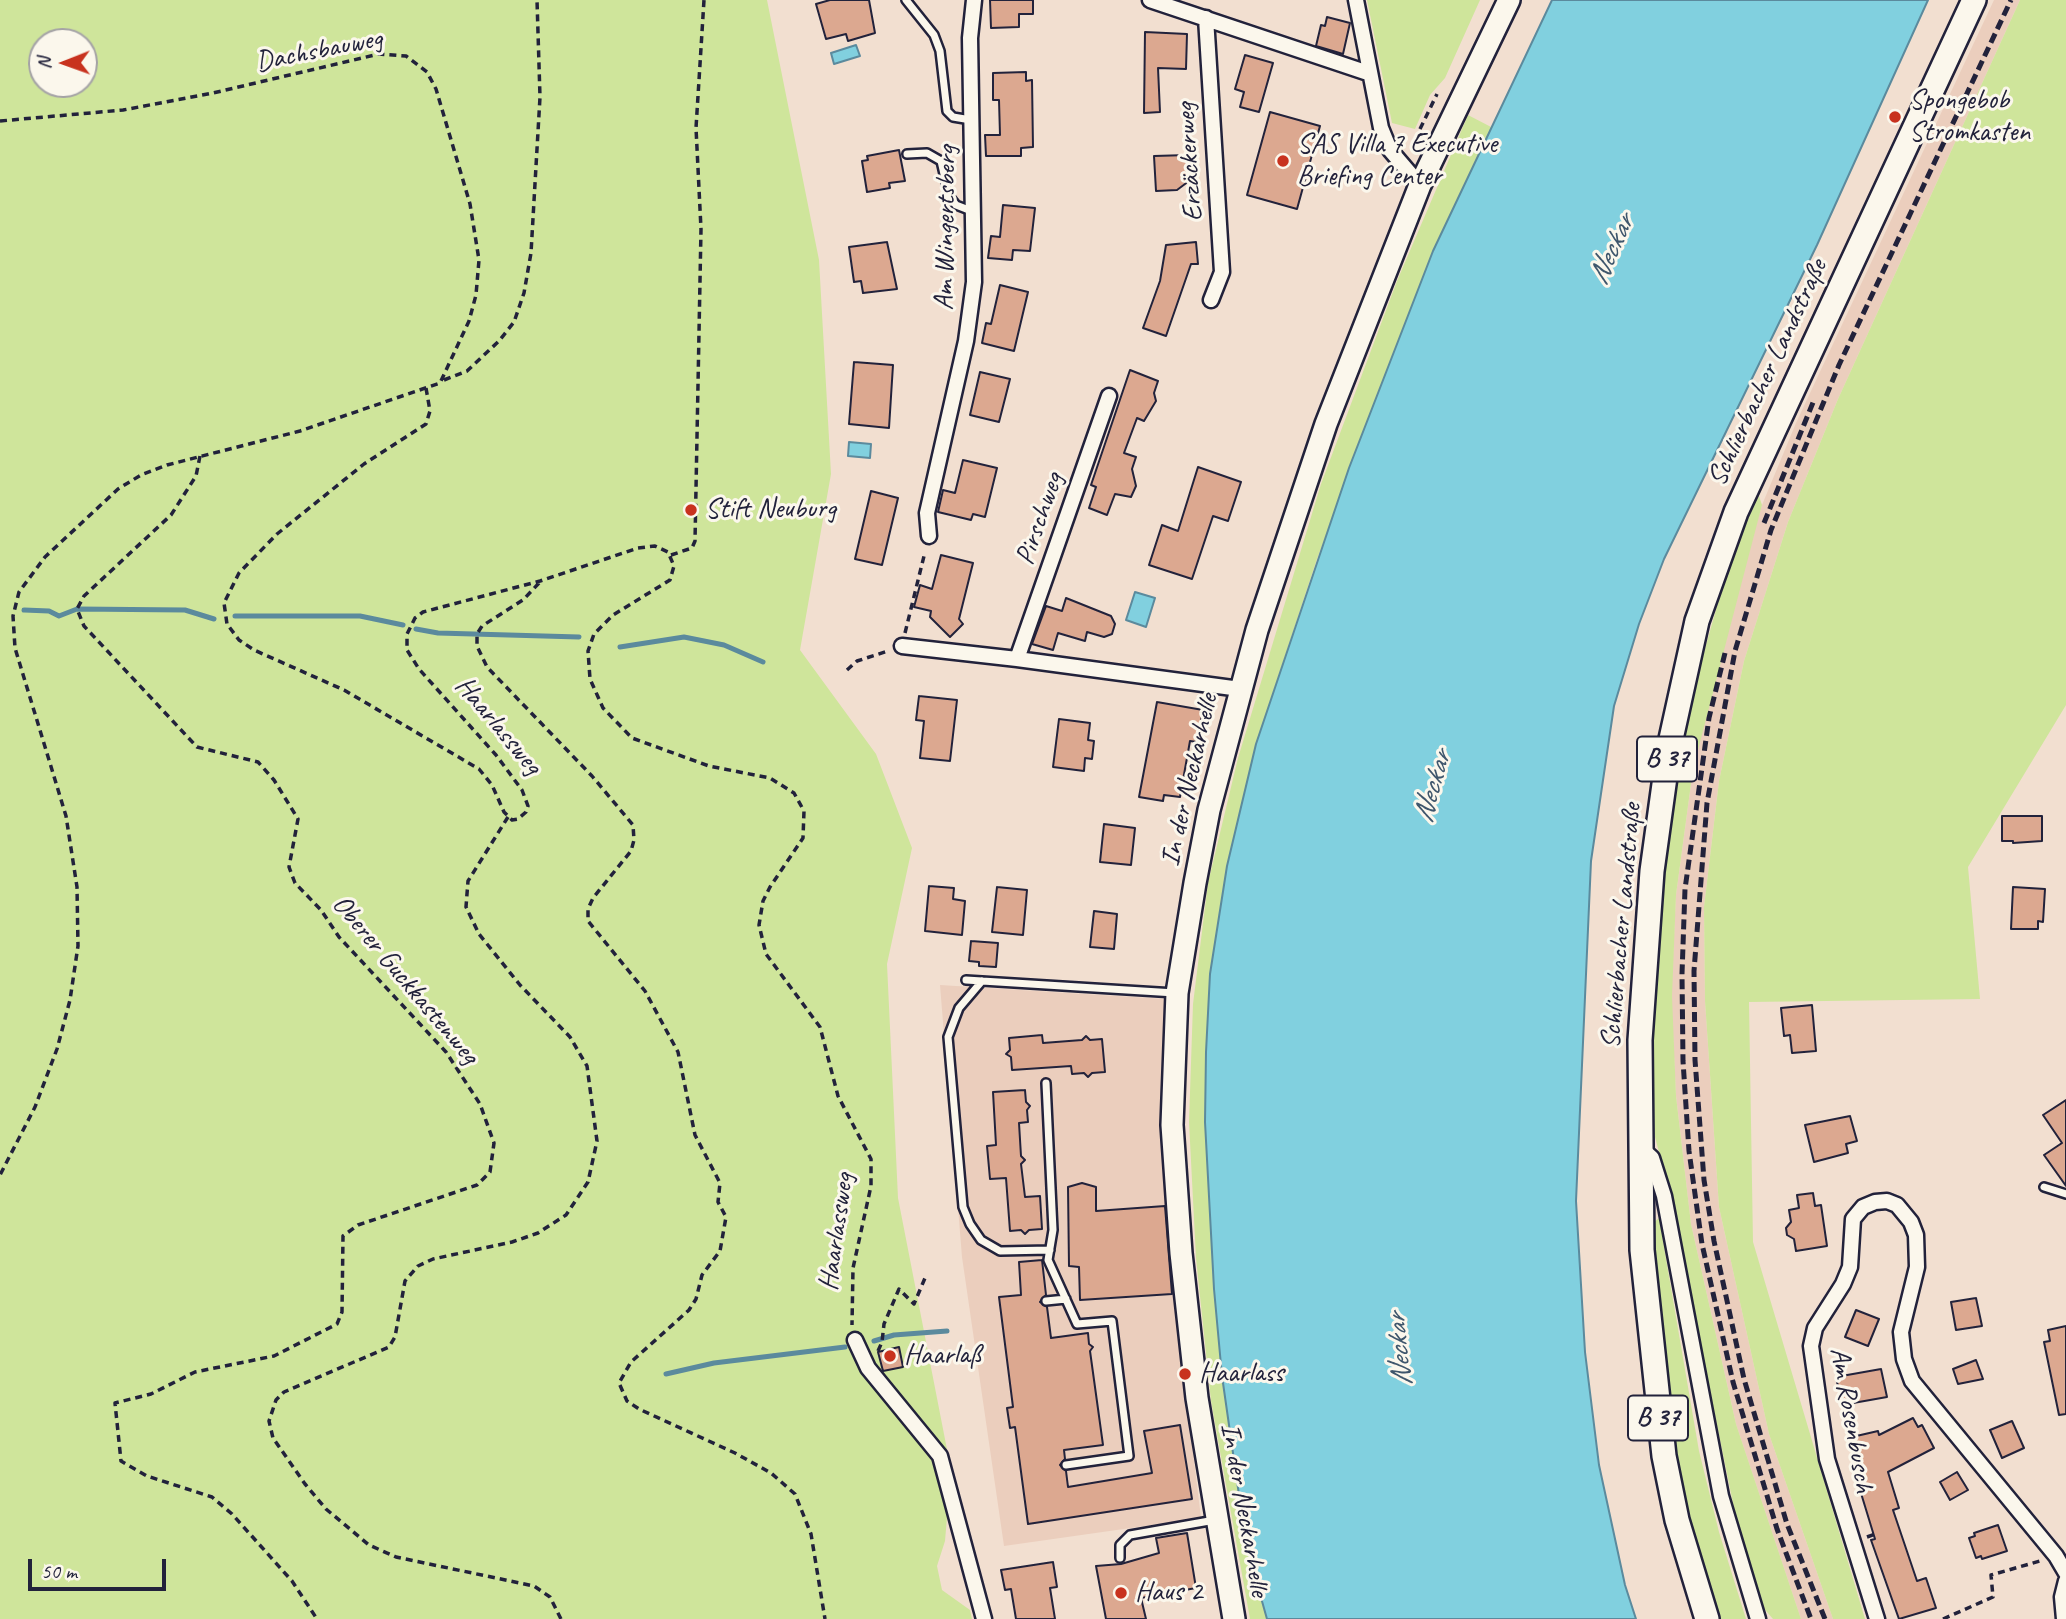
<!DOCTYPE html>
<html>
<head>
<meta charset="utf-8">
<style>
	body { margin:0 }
	#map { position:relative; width:2066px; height:1619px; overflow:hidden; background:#f2dfd0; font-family:Caveat,sans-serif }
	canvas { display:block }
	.north { position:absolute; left:28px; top:28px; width:70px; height:70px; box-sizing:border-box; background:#fbf7ec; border:2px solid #a4a2a5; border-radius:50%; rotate:269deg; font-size:19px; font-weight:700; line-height:28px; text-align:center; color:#22223b }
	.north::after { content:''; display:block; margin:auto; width:24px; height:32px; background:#c8321e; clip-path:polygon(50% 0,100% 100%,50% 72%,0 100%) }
	.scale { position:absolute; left:28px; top:1559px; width:138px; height:32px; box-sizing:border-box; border:4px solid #22223b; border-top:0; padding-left:9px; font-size:21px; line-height:24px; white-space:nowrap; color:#22223b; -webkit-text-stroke:5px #fbf7ec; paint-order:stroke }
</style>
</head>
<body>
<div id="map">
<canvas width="2066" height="1619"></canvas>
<div class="north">N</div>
<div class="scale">50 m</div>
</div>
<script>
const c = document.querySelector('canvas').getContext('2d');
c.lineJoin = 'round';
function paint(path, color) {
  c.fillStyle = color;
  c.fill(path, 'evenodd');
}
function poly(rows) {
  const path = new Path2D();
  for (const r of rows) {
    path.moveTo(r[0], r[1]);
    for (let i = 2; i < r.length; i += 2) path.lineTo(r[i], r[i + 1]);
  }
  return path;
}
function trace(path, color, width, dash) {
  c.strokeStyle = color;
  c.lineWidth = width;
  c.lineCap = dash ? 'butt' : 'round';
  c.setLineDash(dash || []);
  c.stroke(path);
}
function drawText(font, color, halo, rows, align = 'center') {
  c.font = font + ' Caveat,sans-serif';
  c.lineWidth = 6;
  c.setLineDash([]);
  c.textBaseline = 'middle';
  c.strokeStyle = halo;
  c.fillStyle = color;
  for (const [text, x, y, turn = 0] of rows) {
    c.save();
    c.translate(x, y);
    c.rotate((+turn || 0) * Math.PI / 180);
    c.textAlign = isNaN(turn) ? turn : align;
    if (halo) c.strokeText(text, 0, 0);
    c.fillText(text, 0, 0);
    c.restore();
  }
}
const built = poly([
	[1994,0,2020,0,1838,399,1788,522,1744,661,1719,781,1704,907,1705,1001,1719,1207,1769,1434,1833,1619,1801,1619,1736,1424,1691,1224,1676,1096,1671,996,1676,895,1693,769,1716,658,1762,505,1796,423],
	[940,985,1165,999,1161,1125,1169,1255,1201,1518,1004,1546,962,1257]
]);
const green = poly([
	[0,0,767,0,819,260,831,474,800,650,876,754,912,848,887,964,898,1198,951,1470,945,1541,937,1566,942,1590,970,1610,972,1619,0,1619],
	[42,42,84,42,84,84,42,84],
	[1367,0,1480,0,1445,78,1430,95,1415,129,1392,123],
	[2020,0,2066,0,2066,705,1968,867,1980,999,1749,1002,1753,1242,1865,1619,1833,1619,1769,1434,1719,1207,1705,1001,1704,907,1719,781,1744,661,1788,522,1838,399],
	[1468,115,1493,128,1433,251,1317,559,1256,744,1227,866,1210,974,1205,1122,1214,1289,1222,1376,1246,1544,1267,1619,1250,1619,1211,1401,1196,1258,1189,1122,1193,1004,1208,883,1238,758,1321,484,1397,281],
	[1758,493,1762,505,1693,769,1676,895,1672,996,1676,1096,1691,1224,1736,1424,1801,1619,1773,1619,1761,1605,1735,1513,1668,1186,1651,1122,1653,972,1670,806,1683,727,1726,574],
	[1659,1218,1699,1451,1719,1532,1746,1619,1721,1619,1679,1481,1668,1422,1658,1305,1653,1223]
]);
const water = poly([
	[1552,0,1928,0,1817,245,1664,559,1639,624,1614,706,1591,861,1576,1201,1585,1352,1599,1465,1625,1585,1636,1619,1267,1619,1246,1544,1222,1376,1214,1289,1205,1122,1206,1052,1210,974,1227,866,1256,744,1349,468,1433,251,1552,0],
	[856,45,860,56,834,64,831,53,856,45],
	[849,442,871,444,870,458,848,456,849,442],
	[1135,592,1155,598,1146,627,1126,620,1135,592]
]);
const stream = poly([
	[24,610,49,611,59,616,77,609,185,610,214,619],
	[235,616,360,616,403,625],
	[416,629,438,633,579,637],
	[620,647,684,637,724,645,763,662],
	[874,1341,894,1335,947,1331],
	[666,1374,714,1363,845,1347]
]);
const building = poly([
	[830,0,869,0,875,33,848,41,846,34,826,39,816,4,830,0],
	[990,0,1033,0,1033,14,1019,14,1019,27,991,28,990,0],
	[1327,17,1350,23,1343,54,1316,46,1321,25,1325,26,1327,17],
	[1145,32,1187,34,1186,69,1158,68,1160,112,1144,113,1145,32],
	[1245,55,1273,63,1259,112,1240,107,1244,92,1235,89,1245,55],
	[1026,72,1026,81,1032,80,1033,147,1021,148,1021,156,986,156,985,135,1000,135,999,100,993,100,993,73,1026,72],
	[1270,112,1320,126,1297,209,1247,195,1270,112],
	[899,150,905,181,889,183,890,188,867,192,862,161,868,160,867,156,899,150],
	[1188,155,1197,175,1177,190,1156,191,1154,156,1188,155],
	[1003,205,1035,208,1030,251,1013,250,1012,260,988,258,991,236,1000,237,1003,205],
	[887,242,897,289,863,293,861,281,854,282,849,247,887,242],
	[1196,242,1198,264,1191,264,1166,336,1143,328,1160,281,1166,245,1196,242],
	[1000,285,1028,292,1014,351,982,343,986,323,991,324,1000,285],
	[854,362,893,365,889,428,849,424,854,362],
	[1130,370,1158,381,1154,393,1156,401,1144,421,1137,418,1124,453,1136,457,1132,469,1136,486,1131,497,1115,494,1107,515,1089,508,1096,487,1091,485,1130,370],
	[980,372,1010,379,999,422,970,415,980,372],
	[963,460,997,468,985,517,973,514,971,520,938,512,943,490,955,493,963,460],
	[1198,467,1241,482,1228,521,1213,516,1192,579,1149,565,1162,525,1178,531,1198,467],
	[871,491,898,498,882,565,855,559,871,491],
	[941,555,973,563,959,619,963,624,950,637,930,617,931,611,914,607,920,585,932,589,941,555],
	[1066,598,1111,616,1115,624,1112,634,1104,637,1087,632,1085,641,1058,633,1053,650,1032,644,1046,606,1062,611,1066,598],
	[919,696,957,700,950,761,920,758,924,721,916,720,919,696],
	[1157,702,1203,710,1197,742,1190,741,1180,797,1164,795,1163,801,1139,797,1157,702],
	[1059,719,1090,723,1088,740,1094,741,1092,759,1085,758,1084,771,1053,767,1059,719],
	[2002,816,2042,816,2042,841,2013,843,2013,841,2002,841,2002,816],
	[1104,824,1135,828,1131,865,1100,862,1104,824],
	[929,886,954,888,953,899,965,901,962,935,925,931,929,886],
	[997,887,1027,890,1023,935,992,932,997,887],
	[2013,887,2045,889,2043,922,2038,921,2038,929,2011,929,2013,887],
	[1094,911,1117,914,1114,949,1090,947,1094,911],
	[971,941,998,943,996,967,979,966,979,962,969,961,971,941],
	[1812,1005,1816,1051,1792,1053,1790,1035,1784,1036,1781,1008,1812,1005],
	[1042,1035,1043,1043,1082,1040,1086,1036,1090,1040,1102,1039,1105,1072,1092,1073,1088,1077,1084,1073,1072,1074,1071,1066,1012,1070,1011,1057,1006,1054,1010,1050,1009,1038,1042,1035],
	[1025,1090,1026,1102,1030,1106,1027,1110,1028,1122,1019,1123,1021,1156,1025,1160,1021,1164,1025,1197,1040,1196,1042,1229,1029,1230,1025,1234,1021,1230,1010,1231,1006,1178,990,1179,987,1146,996,1145,993,1092,1025,1090],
	[2066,1100,2066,1186,2044,1155,2062,1143,2043,1115,2066,1100],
	[1850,1116,1857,1141,1846,1144,1848,1153,1814,1162,1805,1125,1850,1116],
	[1082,1183,1096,1187,1096,1211,1165,1206,1172,1294,1080,1300,1079,1267,1069,1266,1068,1187,1082,1183],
	[1813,1193,1815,1206,1821,1205,1827,1246,1796,1251,1794,1239,1787,1235,1786,1228,1791,1222,1789,1210,1799,1208,1797,1195,1813,1193],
	[1042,1260,1046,1295,1040,1302,1047,1307,1051,1338,1088,1333,1089,1344,1093,1347,1090,1351,1103,1445,1064,1450,1065,1459,1060,1465,1066,1471,1068,1487,1152,1473,1144,1431,1180,1425,1192,1499,1028,1524,1015,1427,1010,1428,1007,1408,1013,1407,999,1297,1021,1295,1019,1262,1042,1260],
	[1976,1298,1982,1326,1956,1330,1951,1302,1976,1298],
	[1856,1310,1879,1319,1868,1346,1845,1337,1856,1310],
	[2066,1326,2066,1414,2059,1415,2044,1342,2050,1341,2048,1330,2066,1326],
	[899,1347,903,1367,883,1371,878,1352,899,1347],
	[1976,1360,1983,1379,1958,1384,1953,1369,1976,1360],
	[1881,1369,1887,1397,1842,1405,1836,1377,1881,1369],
	[1913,1418,1918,1427,1922,1425,1934,1448,1888,1472,1899,1508,1893,1510,1917,1581,1926,1578,1936,1608,1899,1619,1871,1540,1875,1539,1853,1467,1858,1466,1852,1437,1878,1431,1879,1435,1913,1418],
	[2012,1421,2024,1448,2002,1458,1990,1430,2012,1421],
	[1957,1472,1968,1490,1950,1500,1940,1482,1957,1472],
	[1998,1525,2007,1551,1982,1559,1981,1556,1976,1558,1969,1538,1975,1536,1974,1533,1998,1525],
	[1187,1533,1196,1588,1141,1598,1146,1619,1106,1619,1096,1566,1121,1564,1159,1553,1156,1538,1187,1533],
	[1053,1562,1057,1587,1050,1588,1055,1619,1016,1619,1011,1589,1005,1590,1001,1570,1053,1562]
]);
const path = poly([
	[0,121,123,110,213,93,379,54,406,56,427,72,436,89,470,204,479,260,476,295,469,321,440,383,300,431,167,465,141,475,118,489,45,557,19,592,13,616,15,648,66,816,77,887,78,946,70,1000,57,1049,35,1107,0,1175],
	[1420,129,1437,94],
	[444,380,467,371,499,341,514,322,524,293,531,253,540,97,537,0],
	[426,388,430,411,426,424,364,464,277,534,239,573,224,603,227,624,239,640,254,650,344,690,479,769,492,785,504,812,512,820,518,819,526,812,528,806,522,790,496,755,419,669,407,650,407,634,415,618,423,612,540,581,638,548,655,546,668,552,674,566,670,580,613,615,594,634,588,651,590,679,603,708,632,738,709,766,770,778,794,793,804,811,803,838,770,887,763,901,759,925,766,954,820,1027,838,1096,871,1159,871,1186,853,1268,852,1325],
	[200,456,196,476,171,515,84,596,77,609,84,626,197,747,258,762,274,780,298,819,289,867,295,883,321,910,339,937,446,1052,480,1104,494,1143,490,1172,477,1185,358,1225,343,1236,342,1312,337,1324,274,1356,195,1372,151,1394,115,1403,121,1461,147,1476,212,1497,232,1514,292,1581,317,1619],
	[671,555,692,548,695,541,701,229,696,128,704,0],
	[539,583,523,600,482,626,477,634,477,646,487,667,592,776,633,825,634,840,631,851,593,898,588,909,588,921,645,991,678,1052,695,1135,720,1183,718,1202,726,1217,720,1251,702,1275,696,1299,689,1310,631,1362,619,1383,627,1401,639,1409,735,1453,771,1473,795,1494,811,1534,825,1619],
	[905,633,925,552],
	[847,670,857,661,888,651],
	[508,817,468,881,466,907,479,934,520,985,570,1037,587,1066,597,1141,588,1182,566,1215,538,1233,512,1242,433,1259,418,1266,405,1281,395,1337,389,1347,284,1392,276,1400,269,1421,273,1438,305,1484,326,1509,369,1545,396,1557,534,1586,550,1597,561,1619],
	[878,1351,882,1342,884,1324,899,1289,914,1304,925,1278],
	[1867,1537,1875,1534,1876,1537],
	[1943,1619,1993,1597,1991,1575,2040,1561]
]);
const service = poly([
	[906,0,934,35,940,51,947,111,953,117,971,120],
	[907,154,927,153,941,161,949,196,956,205,974,212],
	[966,980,1175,993],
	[982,981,959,1008,948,1037,963,1207,970,1224,981,1240,1000,1251,1050,1250],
	[1046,1083,1053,1230,1048,1260,1077,1324,1112,1321,1129,1456,1066,1465],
	[2044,1187,2066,1194],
	[1046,1301,1066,1299],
	[1120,1558,1120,1545,1130,1535,1215,1520]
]);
const minor = poly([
	[1150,0,1368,73],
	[1356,0,1381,128,1390,150,1420,185],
	[1206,18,1222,272,1211,300],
	[1109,396,1017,659,1240,689],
	[929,536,927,513,966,341,974,282,970,38,974,0],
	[902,646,1017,659],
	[1640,1147,1652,1158,1664,1196,1721,1496,1758,1619],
	[855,1340,868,1368,940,1456,984,1619],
	[1877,1619,1827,1459,1811,1346,1815,1328,1843,1284,1850,1267,1853,1219,1863,1207,1875,1202,1887,1201,1897,1205,1911,1222,1916,1235,1917,1267,1901,1332,1904,1359,1912,1381,2056,1556,2066,1573],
	[2064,1619,2062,1597,2066,1581]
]);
const secondary = poly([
	[1234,1619,1197,1398,1181,1253,1172,1125,1177,993,1195,883,1209,810,1257,630,1326,424,1420,185,1509,0]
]);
const primary = poly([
	[1707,1619,1677,1520,1664,1456,1642,1250,1640,1040,1652,871,1669,748,1697,621,1736,512,1974,0]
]);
const rail = poly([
	[1764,523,1814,400],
	[1725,653,1709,718,1685,889,1682,974,1683,1061,1689,1151,1702,1244,1733,1382,1777,1529,1811,1619],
	[1825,1619,1787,1524,1744,1379,1714,1241,1704,1180,1695,1060,1694,971,1707,803,1735,651,1771,530,1839,365,2011,0]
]);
const markers = [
	[1895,117,7,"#c8321e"],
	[1283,161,7,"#c8321e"],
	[691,510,7,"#c8321e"],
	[890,1356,7,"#c8321e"],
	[1185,1374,7,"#c8321e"],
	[1121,1593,7,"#c8321e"]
];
const shields = [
	[1667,759,60],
	[1658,1418,60]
];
const shieldNames = [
	["B 37",1667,759],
	["B 37",1658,1418]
];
const streetNames = [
	["Dachsbauweg",319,51,-11],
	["Erzäckerweg",1190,162,-94],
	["Am Wingertsberg",946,228,-89],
	["Schlierbacher Landstraße",1768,373,-65],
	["Pirschweg",1040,519,-71],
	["Haarlassweg",498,726,50],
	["In der Neckarhelle",1190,780,-77],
	["Schlierbacher Landstraße",1622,926,-85],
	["Oberer Guckkastenweg",405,980,50],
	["Haarlassweg",837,1232,-82],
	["Am Rosenbusch",1851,1420,80],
	["In der Neckarhelle",1244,1510,80]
];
const poiNames = [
	["Spongebob",1909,101],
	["Stromkasten",1909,133],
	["SAS Villa 7 Executive",1297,145],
	["Briefing Center",1297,177],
	["Stift Neuburg",705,510],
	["Haarlaß",904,1356],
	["Haarlass",1199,1374],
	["Haus 2",1135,1593]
];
const waterNames = [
	["Neckar",1612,250,-66],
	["Neckar",1433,787,-74],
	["Neckar",1400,1350,-95]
];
paint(built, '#ebcebd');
paint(green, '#cfe59b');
paint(water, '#81d0df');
trace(water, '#5b8a9d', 2);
trace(stream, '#5b8a9d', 5);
paint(building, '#dca890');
trace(building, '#22223b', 2);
trace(service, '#22223b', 12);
trace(minor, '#22223b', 19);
trace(secondary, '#22223b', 26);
trace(primary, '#22223b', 28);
trace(path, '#22223b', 3.5, [7, 5]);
trace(service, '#fbf7ec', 7);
trace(minor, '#fbf7ec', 14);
trace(secondary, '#fbf7ec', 21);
trace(primary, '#fbf7ec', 23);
trace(rail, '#22223b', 5, [10, 5]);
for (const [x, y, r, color] of markers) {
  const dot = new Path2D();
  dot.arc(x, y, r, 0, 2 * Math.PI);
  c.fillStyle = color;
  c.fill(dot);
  trace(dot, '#fbf7ec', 2.5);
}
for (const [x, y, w] of shields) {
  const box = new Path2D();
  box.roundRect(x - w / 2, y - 22.5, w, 45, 5);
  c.fillStyle = '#fbf7ec';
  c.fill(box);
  trace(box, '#22223b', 2);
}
drawText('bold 26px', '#22223b', null, shieldNames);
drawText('28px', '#22223b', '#fbf7ec', streetNames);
drawText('28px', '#22223b', '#fbf7ec', poiNames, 'left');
drawText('italic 30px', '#3e566c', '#fbf7ec', waterNames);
</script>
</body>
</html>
